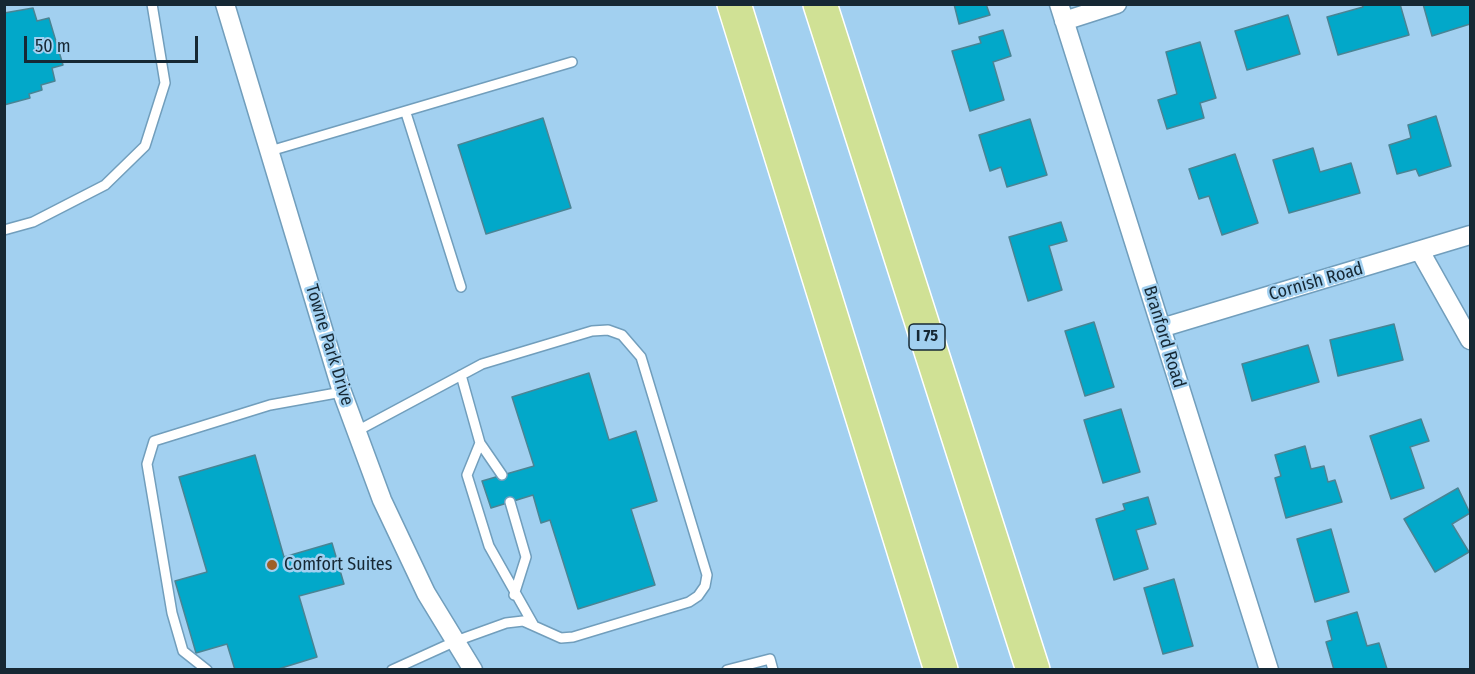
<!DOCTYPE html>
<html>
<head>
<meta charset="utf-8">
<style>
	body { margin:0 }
	#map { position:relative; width:1475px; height:674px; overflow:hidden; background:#a2d0f0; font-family:"Fira Sans Condensed",sans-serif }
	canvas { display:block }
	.frame { position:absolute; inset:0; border:6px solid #162834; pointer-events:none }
	.scale { position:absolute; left:24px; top:36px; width:174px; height:27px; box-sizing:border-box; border:3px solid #162834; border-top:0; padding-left:8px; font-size:18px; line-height:21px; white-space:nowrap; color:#162834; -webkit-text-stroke:4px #a2d0f0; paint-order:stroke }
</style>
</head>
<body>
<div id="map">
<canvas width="1475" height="674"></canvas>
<div class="frame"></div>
<div class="scale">50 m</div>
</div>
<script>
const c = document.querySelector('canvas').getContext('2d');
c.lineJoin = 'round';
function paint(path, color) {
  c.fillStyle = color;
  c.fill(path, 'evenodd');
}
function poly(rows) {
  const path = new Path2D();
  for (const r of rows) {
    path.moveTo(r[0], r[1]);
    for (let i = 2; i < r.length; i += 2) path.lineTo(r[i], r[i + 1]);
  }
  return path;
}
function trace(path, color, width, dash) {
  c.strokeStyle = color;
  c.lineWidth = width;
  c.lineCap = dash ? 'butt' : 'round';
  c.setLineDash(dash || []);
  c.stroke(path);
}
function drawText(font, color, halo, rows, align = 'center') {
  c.font = font + ' "Fira Sans Condensed",sans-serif';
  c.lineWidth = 5;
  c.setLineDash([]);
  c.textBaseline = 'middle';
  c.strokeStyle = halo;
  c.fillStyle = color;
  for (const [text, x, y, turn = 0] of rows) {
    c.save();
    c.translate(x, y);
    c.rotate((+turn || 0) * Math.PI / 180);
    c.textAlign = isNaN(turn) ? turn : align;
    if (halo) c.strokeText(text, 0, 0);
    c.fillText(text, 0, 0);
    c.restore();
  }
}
const building = poly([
	[954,4,986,4,990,15,959,24,954,4],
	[1362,4,1400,4,1409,35,1338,55,1327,17,1363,7,1362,4],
	[1423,4,1470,4,1470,24,1432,36,1423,4],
	[33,8,37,21,49,18,63,65,52,68,55,81,41,85,42,90,29,94,30,98,4,105,4,13,33,8],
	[1288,15,1300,54,1247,70,1235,31,1288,15],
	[1003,30,1011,56,993,62,1004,100,970,111,952,51,981,43,979,37,1003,30],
	[1200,42,1216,98,1200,103,1204,118,1167,129,1158,100,1177,94,1166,52,1200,42],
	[1436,116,1451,166,1419,176,1416,169,1397,174,1389,145,1411,138,1408,125,1436,116],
	[543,118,571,208,486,234,458,145,543,118],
	[1030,119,1047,175,1007,187,1001,167,990,171,979,135,1030,119],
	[1313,148,1320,172,1351,163,1360,193,1289,213,1273,160,1313,148],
	[1235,154,1258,223,1222,235,1209,196,1199,199,1189,169,1235,154],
	[1061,222,1067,241,1049,246,1062,290,1028,301,1009,237,1061,222],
	[1094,322,1114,387,1085,396,1065,331,1094,322],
	[1394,324,1403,360,1338,376,1330,340,1394,324],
	[1308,345,1319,382,1252,401,1242,364,1308,345],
	[589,373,609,440,636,431,657,501,631,509,655,585,578,609,550,520,541,523,533,495,491,508,482,481,534,466,512,397,589,373],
	[1121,409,1140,472,1103,483,1084,420,1121,409],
	[1421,419,1429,441,1410,447,1424,488,1391,499,1370,436,1421,419],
	[1305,446,1311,469,1324,466,1328,482,1335,480,1342,502,1286,518,1275,478,1281,476,1275,455,1305,446],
	[255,455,284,557,332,543,344,584,299,596,317,657,275,670,235,670,227,644,196,653,175,581,207,572,179,477,255,455],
	[1458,488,1470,513,1452,524,1469,552,1435,572,1404,519,1458,488],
	[1148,497,1156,524,1136,530,1148,569,1114,580,1096,519,1125,510,1123,504,1148,497],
	[1331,529,1349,592,1315,602,1297,539,1331,529],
	[1174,579,1193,646,1163,654,1144,588,1174,579],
	[1357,612,1367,646,1379,643,1387,669,1334,670,1326,642,1332,640,1327,621,1357,612]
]);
const service = poly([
	[406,113,461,287],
	[270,151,572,62],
	[4,230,33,222,105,185,145,146,165,83,152,4],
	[461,375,480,443,467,475,489,546,533,624],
	[357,431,482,364,592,331,608,330,622,335,641,357,707,575,705,586,698,596,689,602,573,637,561,638,523,621,506,623,456,641,392,670],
	[480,443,502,475],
	[510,502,526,557,514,595],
	[207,670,183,651,172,613,147,464,154,441,270,405,342,392],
	[727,670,770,659,773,670]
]);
const minor = poly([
	[225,4,342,392,382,500,426,593,473,670],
	[1059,4,1269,670],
	[1064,21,1117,4],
	[1420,251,1470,340],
	[1161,328,1470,235]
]);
const motorway = poly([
	[734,4,941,670],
	[820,4,1033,670]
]);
const markers = [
	[272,565,6,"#9f5f27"]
];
const shields = [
	[927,337,36]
];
const shieldNames = [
	["I 75",927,337]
];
const streetNames = [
	["Cornish Road",1316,282,-16],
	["Branford Road",1164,337,73],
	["Towne Park Drive",329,345,73]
];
const poiNames = [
	["Comfort Suites",284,565]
];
paint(building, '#02a8c9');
trace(building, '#4a8494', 1.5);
trace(service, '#719ebc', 12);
trace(minor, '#719ebc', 21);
trace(motorway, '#fff', 36);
trace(service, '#fff', 9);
trace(minor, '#fff', 18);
trace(motorway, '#d0e195', 33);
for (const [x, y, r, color] of markers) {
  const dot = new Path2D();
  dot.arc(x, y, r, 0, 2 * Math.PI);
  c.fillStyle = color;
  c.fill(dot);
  trace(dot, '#a2d0f0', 2);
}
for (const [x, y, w] of shields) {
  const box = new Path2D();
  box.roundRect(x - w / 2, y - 13, w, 26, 4.5);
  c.fillStyle = '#a2d0f0';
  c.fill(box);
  trace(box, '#162834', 1.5);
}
drawText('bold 16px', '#162834', null, shieldNames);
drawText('18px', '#162834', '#a2d0f0', streetNames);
drawText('18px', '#162834', '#a2d0f0', poiNames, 'left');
</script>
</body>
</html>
